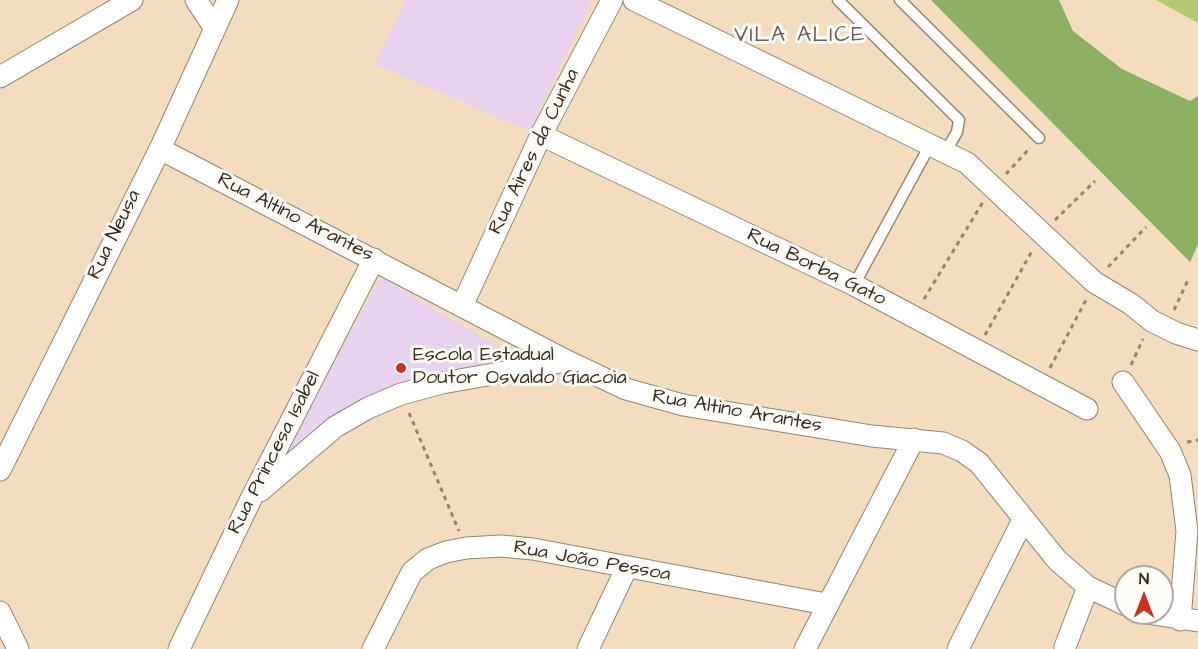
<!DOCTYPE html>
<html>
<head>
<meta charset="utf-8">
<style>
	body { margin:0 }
	#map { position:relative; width:1198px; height:649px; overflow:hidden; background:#f4ddbf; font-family:"Architects Daughter",sans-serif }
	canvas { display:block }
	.north { position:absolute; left:1114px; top:565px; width:60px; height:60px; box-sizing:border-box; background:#fdfcf7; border:2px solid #afa8a0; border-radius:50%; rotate:0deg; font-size:16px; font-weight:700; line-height:24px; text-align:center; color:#3b2a1e }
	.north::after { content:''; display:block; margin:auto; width:21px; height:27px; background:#c8321e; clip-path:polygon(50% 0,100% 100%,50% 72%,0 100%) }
</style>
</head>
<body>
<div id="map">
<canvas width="1198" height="649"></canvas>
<div class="north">N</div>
</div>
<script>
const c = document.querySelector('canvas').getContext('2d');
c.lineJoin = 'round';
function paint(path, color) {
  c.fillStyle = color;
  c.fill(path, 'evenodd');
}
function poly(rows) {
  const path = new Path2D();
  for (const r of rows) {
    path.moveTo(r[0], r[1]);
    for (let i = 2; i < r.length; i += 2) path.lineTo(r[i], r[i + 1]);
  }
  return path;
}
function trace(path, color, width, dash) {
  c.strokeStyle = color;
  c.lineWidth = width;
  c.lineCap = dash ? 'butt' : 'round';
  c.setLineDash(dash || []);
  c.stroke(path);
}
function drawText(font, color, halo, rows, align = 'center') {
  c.font = font + ' "Architects Daughter",sans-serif';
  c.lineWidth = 6;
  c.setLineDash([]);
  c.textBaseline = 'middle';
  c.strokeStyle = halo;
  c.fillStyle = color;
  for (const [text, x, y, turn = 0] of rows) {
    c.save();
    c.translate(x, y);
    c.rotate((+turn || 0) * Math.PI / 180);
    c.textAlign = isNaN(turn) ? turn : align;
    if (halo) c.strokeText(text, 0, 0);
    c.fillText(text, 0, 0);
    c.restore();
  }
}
const built = poly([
	[405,0,592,0,529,131,375,64],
	[381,277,502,349,506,360,503,366,438,371,371,403,331,417,279,464]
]);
const green = poly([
	[1156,0,1198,0,1198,23]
]);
const forest = poly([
	[931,0,1059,0,1073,31,1122,69,1190,101,1198,96,1198,244,1190,262]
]);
const path = poly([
	[1006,174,1030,148],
	[1055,220,1095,181],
	[1108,267,1146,227],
	[924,299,983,202],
	[1174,310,1188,280],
	[985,335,1032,251],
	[1131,365,1143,339],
	[1050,368,1086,300],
	[409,413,459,531],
	[1187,442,1198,440]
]);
const lane = poly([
	[838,0,959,120,957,132,946,151],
	[900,0,1039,138],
	[854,285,930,145]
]);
const street = poly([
	[196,0,214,27],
	[634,0,967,163,1094,282,1131,304,1152,321,1176,333,1198,340],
	[0,77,132,0],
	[541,135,854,285,1087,409],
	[160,149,567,361,626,389,683,405,872,436,943,443,962,451,979,463,1057,560,1088,587,1126,605],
	[462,306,541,135,612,0],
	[1123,382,1170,451,1180,475,1187,531,1180,620],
	[0,470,160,149,228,0],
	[260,491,335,427,368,408,401,394,442,383,567,361],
	[0,612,18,649],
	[1147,613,1198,621],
	[1065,647,1088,587],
	[179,649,251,499,374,259],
	[373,649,412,572,428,559,446,552,466,548,501,546,533,549,826,604],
	[588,649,627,567],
	[805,649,914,439],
	[958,649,1023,520]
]);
const markers = [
	[401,368,6,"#c8321e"]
];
const streetNames = [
	["Rua Aires da Cunha",535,152,-64],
	["Rua Altino Arantes",295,218,27],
	["Rua Neusa",115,235,-64],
	["Rua Borba Gato",816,268,26],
	["Rua Altino Arantes",737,412,10],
	["Rua Princesa Isabel",275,453,-63],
	["Rua João Pessoa",592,562,10]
];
const poiNames = [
	["Escola Estadual",413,356],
	["Doutor Osvaldo Giacoia",413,379]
];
const quarterNames = [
	["VILA ALICE",800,36]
];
paint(built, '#e8d2ee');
paint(green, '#b2cb70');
paint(forest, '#8daf62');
trace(lane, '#98846e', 13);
trace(street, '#98846e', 23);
trace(path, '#98846e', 3, [4.5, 4.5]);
trace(lane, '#fff', 10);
trace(street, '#fff', 21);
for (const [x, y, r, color] of markers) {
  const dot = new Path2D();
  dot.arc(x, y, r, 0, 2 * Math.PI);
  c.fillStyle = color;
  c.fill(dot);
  trace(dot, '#fdfcf7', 2);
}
drawText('20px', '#3b2a1e', '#fdfcf7', streetNames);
drawText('20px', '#3b2a1e', '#fdfcf7', poiNames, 'left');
c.letterSpacing = '1.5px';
drawText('22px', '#72575d', '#fdfcf7', quarterNames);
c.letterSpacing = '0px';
</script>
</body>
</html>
